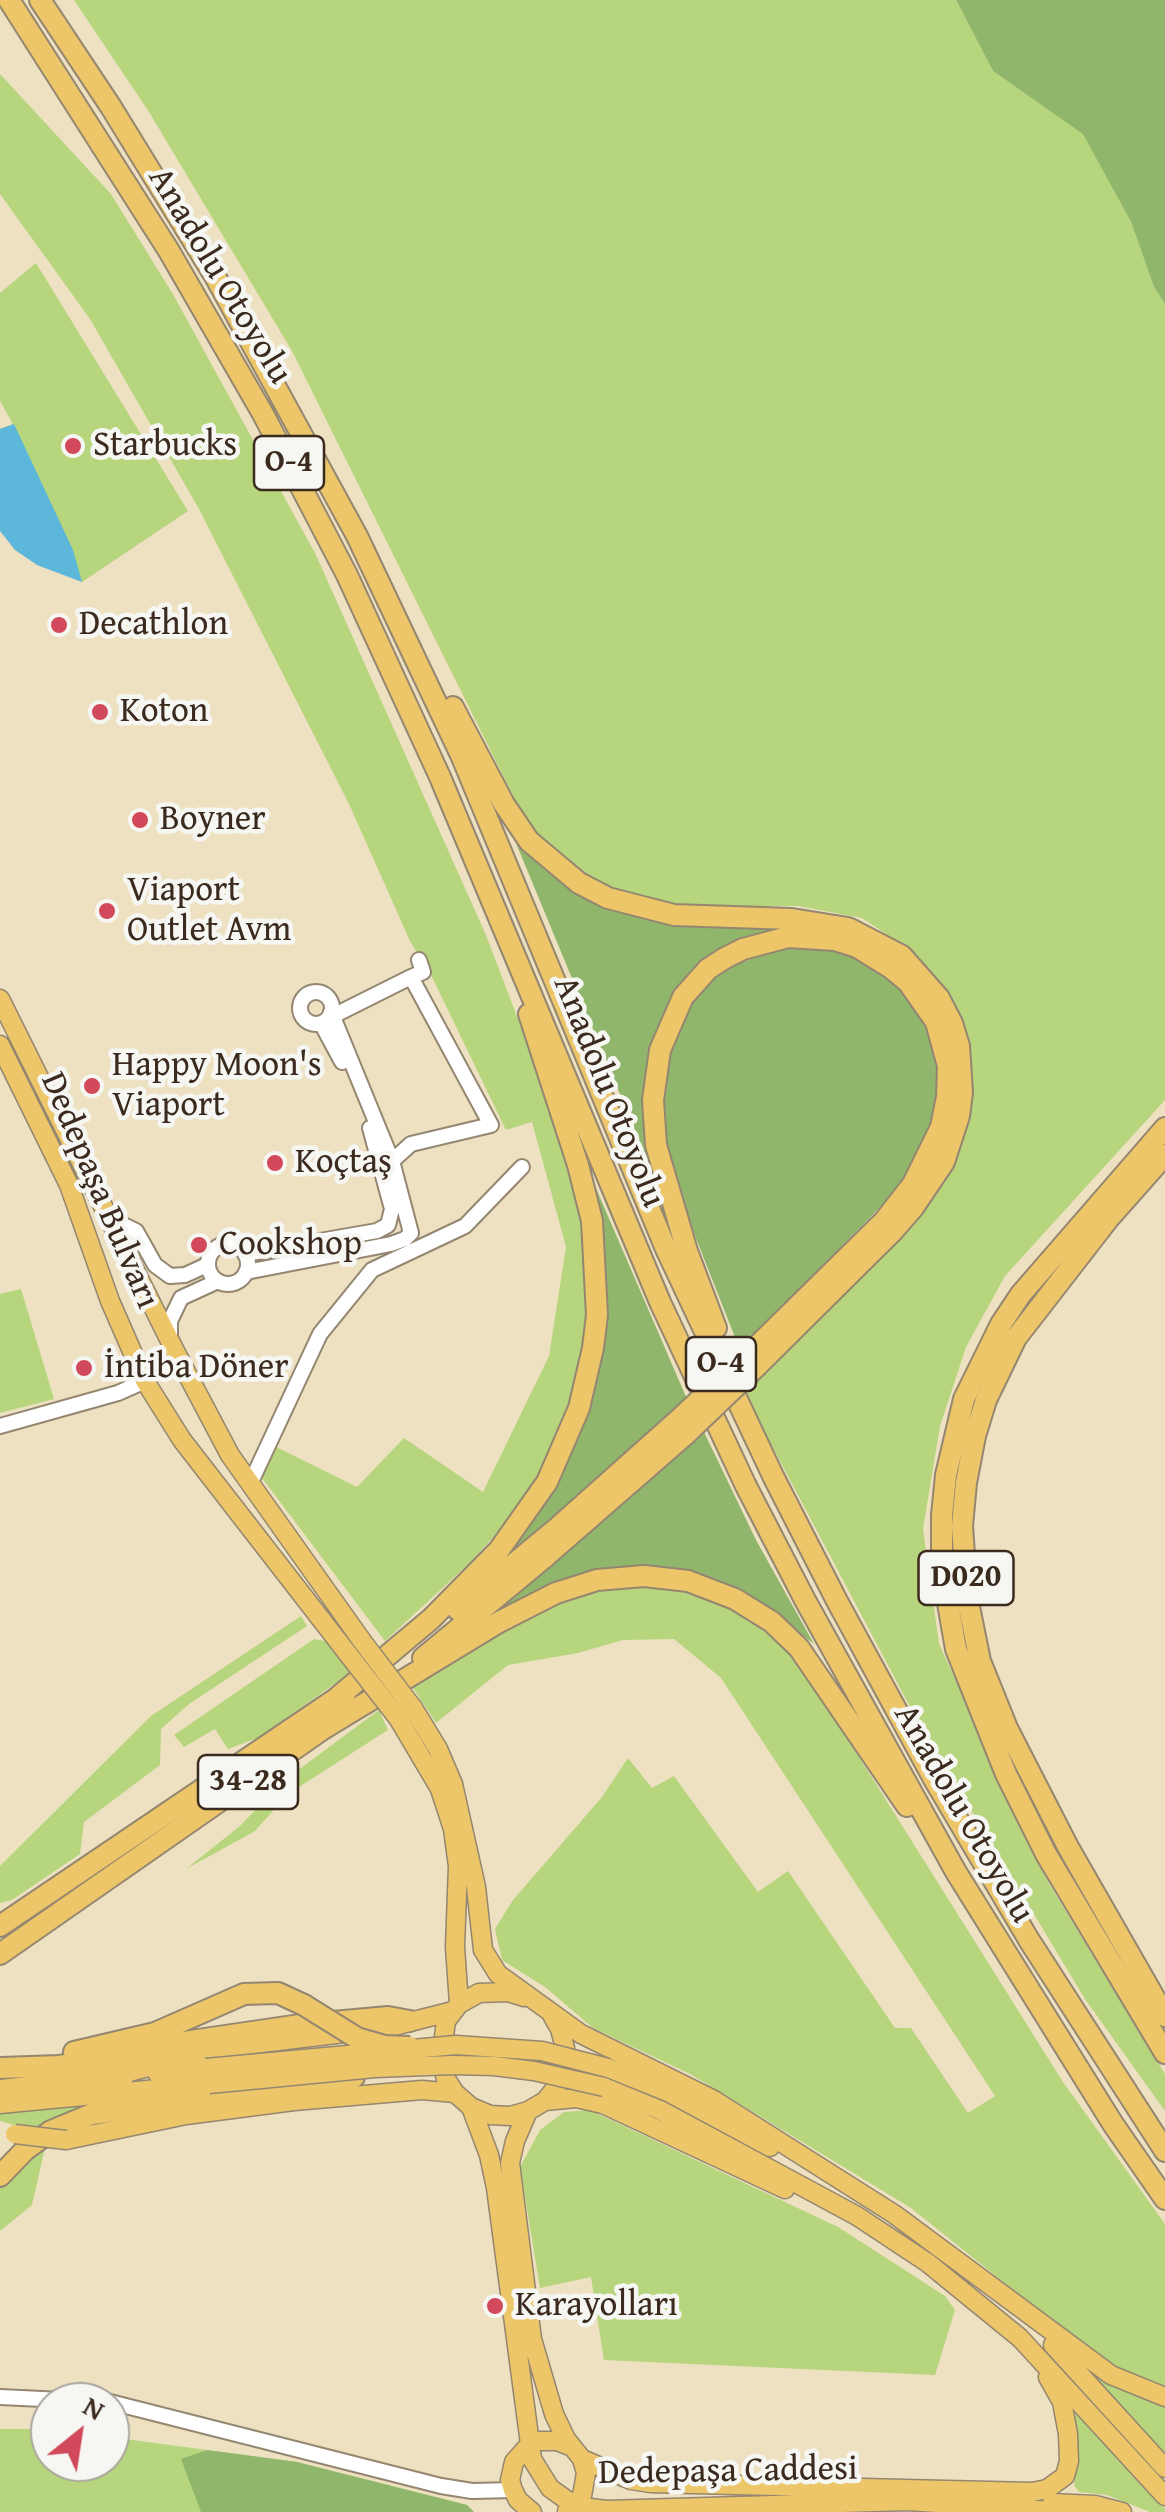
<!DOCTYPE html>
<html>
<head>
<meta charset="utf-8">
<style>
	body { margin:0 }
	#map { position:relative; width:1165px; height:2512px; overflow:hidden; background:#ede1c2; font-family:"Gentium Book Plus",serif }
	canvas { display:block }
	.north { position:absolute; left:30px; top:2382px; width:100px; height:100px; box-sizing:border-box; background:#f6f6f2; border:2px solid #aba49d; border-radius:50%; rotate:30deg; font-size:28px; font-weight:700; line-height:40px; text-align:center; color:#3b2a1e }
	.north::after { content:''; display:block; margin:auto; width:35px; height:45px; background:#d1495b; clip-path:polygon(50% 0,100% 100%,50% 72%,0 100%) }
</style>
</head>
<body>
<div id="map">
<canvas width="1165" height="2512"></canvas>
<div class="north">N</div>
</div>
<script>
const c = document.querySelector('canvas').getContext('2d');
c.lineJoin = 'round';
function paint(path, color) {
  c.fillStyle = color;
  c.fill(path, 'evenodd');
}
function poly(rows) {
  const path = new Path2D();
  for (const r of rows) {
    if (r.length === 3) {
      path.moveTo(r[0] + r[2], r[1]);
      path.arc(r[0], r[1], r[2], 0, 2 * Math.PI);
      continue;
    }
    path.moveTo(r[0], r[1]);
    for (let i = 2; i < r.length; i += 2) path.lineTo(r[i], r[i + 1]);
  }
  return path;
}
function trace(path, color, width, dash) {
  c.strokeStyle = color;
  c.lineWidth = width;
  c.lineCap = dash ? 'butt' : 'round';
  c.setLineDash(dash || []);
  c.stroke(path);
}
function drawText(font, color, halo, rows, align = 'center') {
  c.font = font + ' "Gentium Book Plus",serif';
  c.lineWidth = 9;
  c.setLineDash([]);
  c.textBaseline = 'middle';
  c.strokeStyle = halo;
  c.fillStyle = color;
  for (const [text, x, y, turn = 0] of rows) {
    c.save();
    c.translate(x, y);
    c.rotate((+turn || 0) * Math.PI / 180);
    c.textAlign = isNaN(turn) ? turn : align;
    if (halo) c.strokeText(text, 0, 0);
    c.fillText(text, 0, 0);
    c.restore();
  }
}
const green = poly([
	[74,0,956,0,993,71,1083,133,1131,222,1154,287,1165,304,1165,1100,1005,1276,966,1347,940,1426,923,1529,939,1644,1048,1882,1165,2074,1165,2111,1085,1999,917,1720,745,1395,910,1218,955,1012,910,950,862,918,798,906,684,906,629,896,576,870,528,826,292,351,149,112],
	[0,74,111,194,174,296,316,555,486,935,570,1156,589,1245,589,1321,581,1377,555,1447,522,1504,473,1560,385,1641,259,1474,272,1445,357,1487,404,1438,483,1492,549,1356,566,1247,532,1122,506,1130,430,973,410,941,349,804,199,509,90,319,0,194],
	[36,263,188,511,82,582,15,550,0,529,0,429,13,424,0,401,0,293],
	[21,1289,54,1399,0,1413,0,1294],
	[651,1582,682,1587,737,1611,770,1632,800,1663,1063,2082,1165,2224,1165,2389,1103,2362,911,2208,692,2075,593,2028,545,1987,502,1960,495,1929,513,1900,602,1797,628,1758,652,1788,674,1776,758,1892,788,1871,895,2028,911,2028,968,2113,995,2096,721,1678,674,1639,623,1640,578,1653,508,1665,436,1723,411,1685,520,1617,581,1592],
	[301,1616,307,1626,189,1704,161,1729,160,1765,84,1822,80,1854,12,1900,0,1903,0,1866,151,1716],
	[314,1639,329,1642,351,1672,260,1737,228,1749,215,1729,184,1747,174,1735],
	[379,1710,388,1730,288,1794,255,1831,186,1869,240,1826,282,1782],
	[142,2097,81,2107,32,2130,0,2121,0,2110],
	[590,2110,838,2227,945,2296,955,2310,935,2375,604,2360,591,2277,540,2288,520,2167,540,2130,564,2112],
	[36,2148,45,2148,32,2205,0,2231,0,2186],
	[1097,2375,1128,2392,1165,2406,1165,2456,1095,2377],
	[1079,2413,1165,2508,1165,2512,1150,2512,1107,2495,1079,2492,1074,2485,1078,2448,1075,2415],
	[0,2429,50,2429,50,2462,110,2462,110,2437,297,2462,467,2505,474,2512,0,2512]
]);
const forest = poly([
	[956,0,1165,0,1165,304,1154,287,1131,222,1083,134,993,71],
	[501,807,584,892,796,927,749,940,663,1020,656,1181],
	[814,946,843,952,874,966,896,984,918,1010,935,1049,939,1097,933,1124,920,1155,891,1196,740,1350,675,1185,664,1125,665,1078,670,1040,697,993,721,970,781,948],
	[588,1170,687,1399,472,1590,589,1393],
	[703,1430,756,1540,814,1644,769,1609,673,1572,500,1611,500,1607],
	[207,2450,297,2462,467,2505,474,2512,201,2512,181,2459]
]);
const water = poly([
	[14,424,73,550,82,582,37,565,15,550,0,531,0,429]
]);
const minor = poly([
	[316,1008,16],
	[333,1016,411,977],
	[321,1023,342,1062],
	[392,1161,411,1144,491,1125,411,977,423,972,419,960],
	[109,1218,136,1231,155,1265,170,1276,185,1275,207,1265],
	[228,1264,20],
	[245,1254,377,1231,388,1225,392,1209,370,1128],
	[246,1272,391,1244,405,1239,411,1233,392,1161,331,1012],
	[170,1340,170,1321,181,1298,218,1281],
	[0,1426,118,1393,145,1381],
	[250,1484,320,1334,372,1270,465,1226,522,1167],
	[0,2397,106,2402],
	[110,2402,441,2486,472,2491,513,2490]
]);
const major = poly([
	[0,999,176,1353,230,1455,362,1641],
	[0,1045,69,1185,110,1301,145,1381,182,1440,348,1654],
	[413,1708,438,1749,453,1784,476,1887,483,1950,498,1974,581,2034,714,2100,894,2214,1111,2375,1165,2397],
	[398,1718,440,1789,453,1829,458,1866,455,1947,459,2004],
	[524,1997,508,1992,479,1993,459,2004,446,2021,441,2060,446,2079,455,2093,471,2107,490,2115,510,2116,528,2111,545,2101,557,2086,564,2067,565,2048,560,2029,553,2017],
	[608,2068,670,2093,770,2147],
	[157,2073,206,2068],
	[114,2076,220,2048,386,2028,453,2011],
	[604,2087,660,2110,807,2189,857,2216,928,2263,1020,2338,1165,2496],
	[0,2089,126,2075],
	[545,2101,576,2098,603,2104,785,2189],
	[0,2104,209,2084],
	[471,2107,489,2155,496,2188,532,2459,550,2488,575,2506,606,2510,908,2501,1066,2512],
	[528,2111,515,2141,510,2163,532,2339,554,2414,566,2439,582,2459,586,2473,582,2496,567,2511],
	[66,2140,186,2115,294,2101,422,2090,455,2093],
	[1053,2345,1165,2468],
	[582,2459,631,2480,650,2483,1032,2492,1047,2489,1065,2476,1069,2461,1068,2434,1062,2402,1048,2377],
	[1052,2503,1095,2505,1122,2512],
	[532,2512,518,2500,513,2490,510,2480,514,2462,529,2445,538,2441,557,2441,572,2447]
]);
const highway = poly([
	[9,0,169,251,263,414,347,575,440,777,660,1302,746,1486,805,1600,956,1872,1113,2124,1165,2199],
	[40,0,111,107,216,278,357,536,461,755,666,1249,774,1478,837,1601,935,1781,1029,1940,1165,2151],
	[453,707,504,804,529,841,579,883,608,898,674,915,792,919,848,928,902,956,939,998,952,1023,959,1046,962,1093,959,1116,944,1162,913,1208,893,1231,758,1365],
	[1165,1128,1021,1294,1001,1324,964,1399,946,1475,942,1515,942,1569,956,1649,1006,1774,1046,1854,1165,2053],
	[1165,1155,1109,1218,1016,1338,986,1400,975,1436,966,1483,962,1526,967,1597,980,1661,1007,1728,1068,1847,1165,2016],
	[716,1328,687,1251,656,1145,653,1100,660,1050,683,997,708,969,725,958,743,949,788,937,835,940,857,947,891,968,908,982,936,1022,948,1066,947,1097,941,1127,913,1184,885,1220,750,1353],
	[458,1610,556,1529,676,1422],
	[423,1658,545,1557,685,1435],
	[338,1697,431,1619,499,1550,547,1482,579,1408,593,1348,597,1315,592,1221,578,1165,529,1014],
	[0,1926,346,1692],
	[0,1954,323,1729,499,1622,556,1593,597,1580,644,1576,688,1581,735,1599,772,1622,799,1648,907,1806],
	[74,2052,155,2033,244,1994,278,1993,304,2005],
	[0,2068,59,2066,128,2056,184,2042,300,2025,388,2017,410,2021],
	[0,2176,25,2150,51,2131,92,2114,354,2077]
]);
const majorBridge = poly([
	[362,1641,413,1708],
	[348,1654,398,1718],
	[206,2068,456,2045,542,2051,608,2068],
	[209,2084,375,2068,453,2065,494,2066,534,2071,604,2087],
	[15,2134,66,2140]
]);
const highwayBridge = poly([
	[676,1422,750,1353],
	[685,1435,758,1365],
	[304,2005,357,2038,385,2046,410,2047]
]);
const markers = [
	[73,446,10,"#d1495b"],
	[59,625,10,"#d1495b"],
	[100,712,10,"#d1495b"],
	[140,820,10,"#d1495b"],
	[107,911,10,"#d1495b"],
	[92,1086,10,"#d1495b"],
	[275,1163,10,"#d1495b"],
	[199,1245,10,"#d1495b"],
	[84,1368,10,"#d1495b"],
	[495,2306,10,"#d1495b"]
];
const shields = [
	[289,463,70],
	[721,1364,70],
	[966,1578,95],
	[248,1782,100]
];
const shieldNames = [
	["O-4",289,463],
	["O-4",721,1364],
	["D020",966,1578],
	["34-28",248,1782]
];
const streetNames = [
	["Anadolu Otoyolu",219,276,59],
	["Anadolu Otoyolu",608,1092,68],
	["Dedepaşa Bulvarı",99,1191,67],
	["Anadolu Otoyolu",963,1814,60],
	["Dedepaşa Caddesi",728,2472,-1]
];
const poiNames = [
	["Starbucks",93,446],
	["Decathlon",79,625],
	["Koton",120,712],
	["Boyner",160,820],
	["Viaport",127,891],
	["Outlet Avm",127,931],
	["Happy Moon's",112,1066],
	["Viaport",112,1106],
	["Koçtaş",295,1163],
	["Cookshop",219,1245],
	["İntiba Döner",104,1368],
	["Karayolları",515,2306]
];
paint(green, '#b6d57d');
paint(forest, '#90b66c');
paint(water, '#5cb7da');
trace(minor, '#948670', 18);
trace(major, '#948670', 21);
trace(highway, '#948670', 24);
trace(minor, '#fff', 14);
trace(major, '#ecc669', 18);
trace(highway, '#ecc669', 20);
trace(majorBridge, '#948670', 21, []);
trace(highwayBridge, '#948670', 24, []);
trace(majorBridge, '#ecc669', 18);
trace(highwayBridge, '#ecc669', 20);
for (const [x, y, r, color] of markers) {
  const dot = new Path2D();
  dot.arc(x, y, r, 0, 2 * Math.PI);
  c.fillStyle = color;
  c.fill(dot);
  trace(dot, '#f6f6f2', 4);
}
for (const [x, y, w] of shields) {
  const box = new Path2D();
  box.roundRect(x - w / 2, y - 27, w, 54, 8);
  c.fillStyle = '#f6f6f2';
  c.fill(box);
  trace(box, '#3b2a1e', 2.5);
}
drawText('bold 32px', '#3b2a1e', null, shieldNames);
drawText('35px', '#3b2a1e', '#f6f6f2', streetNames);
drawText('35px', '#3b2a1e', '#f6f6f2', poiNames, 'left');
</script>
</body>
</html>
